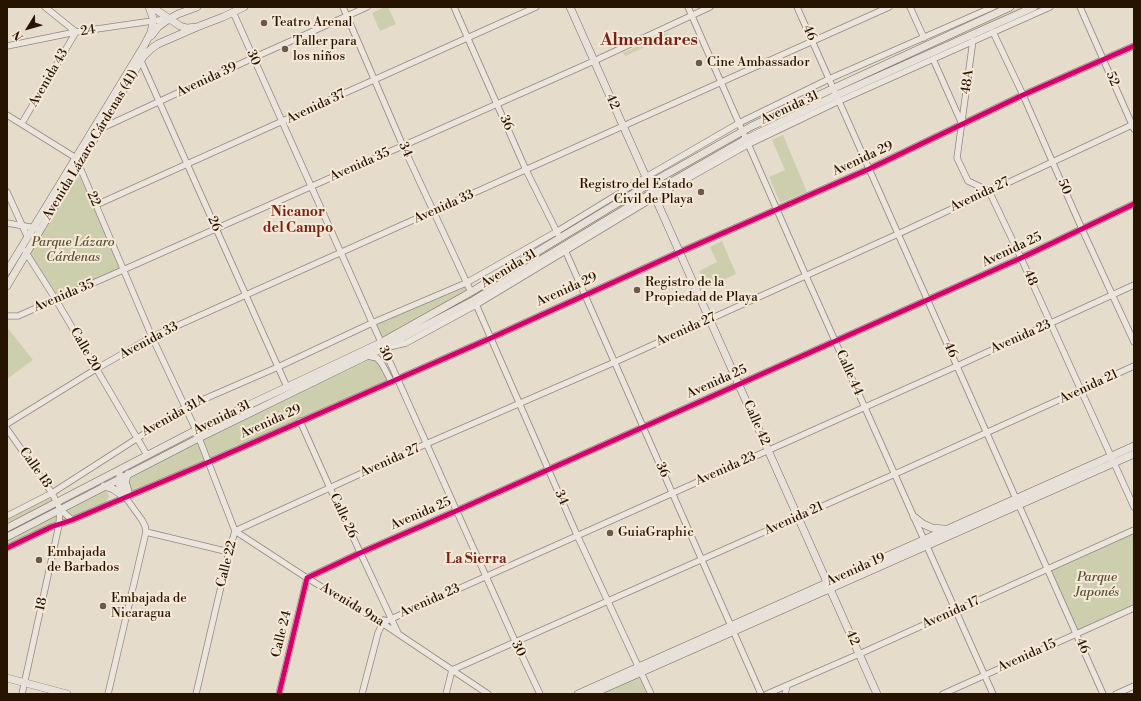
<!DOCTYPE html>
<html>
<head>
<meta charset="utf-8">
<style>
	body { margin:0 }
	#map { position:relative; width:1141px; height:701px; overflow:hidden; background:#e6dccc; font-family:"Libre Bodoni",serif }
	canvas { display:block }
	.frame { position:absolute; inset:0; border:8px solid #271400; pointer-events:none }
	.north { position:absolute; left:8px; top:8px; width:40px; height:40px; -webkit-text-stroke:3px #f6e9d7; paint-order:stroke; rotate:233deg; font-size:11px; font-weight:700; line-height:16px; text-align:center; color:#271400 }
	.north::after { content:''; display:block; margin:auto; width:14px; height:18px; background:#271400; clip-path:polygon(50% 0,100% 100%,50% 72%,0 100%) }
</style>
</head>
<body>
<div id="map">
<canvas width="1141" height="701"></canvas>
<div class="frame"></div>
<div class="north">N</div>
</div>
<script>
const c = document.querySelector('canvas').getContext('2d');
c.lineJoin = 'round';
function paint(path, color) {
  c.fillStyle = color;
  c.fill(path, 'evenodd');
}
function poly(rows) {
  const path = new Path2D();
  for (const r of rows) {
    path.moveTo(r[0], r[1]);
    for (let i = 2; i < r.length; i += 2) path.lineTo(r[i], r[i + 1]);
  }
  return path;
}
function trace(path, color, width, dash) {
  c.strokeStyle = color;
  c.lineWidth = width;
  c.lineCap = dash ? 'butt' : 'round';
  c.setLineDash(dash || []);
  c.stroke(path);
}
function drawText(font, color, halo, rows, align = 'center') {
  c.font = font + ' "Libre Bodoni",serif';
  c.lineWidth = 4;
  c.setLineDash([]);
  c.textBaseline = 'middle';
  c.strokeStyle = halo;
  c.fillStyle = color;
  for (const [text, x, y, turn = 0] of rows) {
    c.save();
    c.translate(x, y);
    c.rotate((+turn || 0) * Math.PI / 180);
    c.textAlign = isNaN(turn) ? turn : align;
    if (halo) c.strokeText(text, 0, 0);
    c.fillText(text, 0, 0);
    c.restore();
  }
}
const green = poly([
	[385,7,388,7,396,24,380,31,372,13],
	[1021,7,1025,7,837,91,837,90],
	[668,33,669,36,625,56,623,53],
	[783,135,807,192,780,203,769,177,785,170,772,140],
	[737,137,738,139,657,186,656,184],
	[74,156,123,270,56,300,27,253,7,287,7,271],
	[646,190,647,192,473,297,384,344],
	[722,241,736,274,707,287,699,271,717,262,710,247],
	[465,284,471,292,380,343,372,323],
	[7,327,33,360,7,379],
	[379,346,169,450,123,474,126,469],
	[368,356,377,362,391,381,126,498,119,484,199,438],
	[104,486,109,496,105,507,7,548,7,537],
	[52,496,54,501,7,525,7,519],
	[1134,530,1134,608,1077,634,1048,569],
	[641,676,649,694,597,694]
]);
const minor = poly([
	[343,7,403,146,471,292],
	[454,7,526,170,558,234],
	[688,7,806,276,993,694],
	[797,7,1103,694],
	[910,7,924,38],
	[1080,7,1134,129],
	[233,12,515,641,540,694],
	[993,32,1023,95,1082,229,1134,342],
	[973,40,957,158,968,181,989,191,1021,258,1134,507],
	[7,46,76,32,166,19],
	[933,59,962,124],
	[141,61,287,387],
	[7,115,76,158,152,337,196,430],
	[22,123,76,32,45,7],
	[100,129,253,58,367,7],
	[7,192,27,236],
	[96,205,536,7],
	[7,223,36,228],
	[565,250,761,694],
	[25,251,56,300,147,455],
	[475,302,577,535,651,694],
	[7,316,18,316,123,270,594,61,710,7],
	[389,347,406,343,476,305,655,197,749,144,839,101,1050,7],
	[368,356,377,358,382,364,391,381],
	[300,421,330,488,398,633],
	[7,424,96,369,152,337,889,7],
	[7,429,52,493,60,509,72,520],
	[7,516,52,493,186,407,278,367,372,323,466,283,556,232,646,177,739,123,829,79,993,7],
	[235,531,426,444,615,362,898,234,1134,124],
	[235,531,307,578,382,623,488,694],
	[146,532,229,552],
	[7,548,51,527,72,520,209,462,491,338,680,252,869,169,1023,95,1134,46],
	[382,623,957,366,1134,285],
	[22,694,59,525,60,509],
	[108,694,146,532,145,526,142,520,126,498],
	[196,694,229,552,235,531,199,438],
	[279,694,307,578,360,553,456,511,1021,258,1134,204],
	[362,694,378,633,384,620],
	[446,694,452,670,895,474,1134,366],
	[767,694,866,651,1134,530],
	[785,694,787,686],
	[943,694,1134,608],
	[1116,694,1134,686]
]);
const major = poly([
	[152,7,180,26,187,28,197,27,223,17,244,7],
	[570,7,877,694],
	[151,36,158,27,169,19,178,14,197,7],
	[7,271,145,44,151,32,153,22,153,18,149,7],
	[7,286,143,57,152,48,158,44,197,27],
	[120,475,119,484,126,498],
	[104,486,113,489,125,497],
	[126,498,128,491,125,481,128,474],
	[914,517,923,524,932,528,944,529],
	[7,528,196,430,380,343,471,292,649,184,752,126,1010,7],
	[7,537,199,438,383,348,474,300,645,197,746,139,837,95,1034,7],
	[7,678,67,694],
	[578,694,1134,446],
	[592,694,1134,454]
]);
const cycleway = poly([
	[7,548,51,527,72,520,209,462,491,338,680,252,869,169,1023,95,1134,46],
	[279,694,307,578,360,553,456,511,1021,258,1134,204]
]);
const markers = [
	[264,23,4,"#6a5a47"],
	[285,49,4,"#6a5a47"],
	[699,63,4,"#6a5a47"],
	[701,192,4,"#6a5a47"],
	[637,290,4,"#6a5a47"],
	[610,533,4,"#6a5a47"],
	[39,560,4,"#6a5a47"],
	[103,606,4,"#6a5a47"]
];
const poiNames = [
	["Teatro Arenal",272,23],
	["Taller para",293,42],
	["los niños",293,57],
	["Cine Ambassador",707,63],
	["Registro del Estado",693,185,"right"],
	["Civil de Playa",693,200,"right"],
	["Registro de la",645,283],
	["Propiedad de Playa",645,298],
	["GuiaGraphic",618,533],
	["Embajada",47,553],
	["de Barbados",47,568],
	["Embajada de",111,599],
	["Nicaragua",111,614]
];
const streetNames = [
	["24",88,31,-8],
	["46",809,33,66],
	["30",253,58,66],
	["Avenida 43",49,78,-60],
	["52",1112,79,66],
	["Avenida 39",207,80,-25],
	["48A",968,82,-82],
	["42",612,102,66],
	["Avenida 37",316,107,-25],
	["Avenida 31",790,108,-25],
	["36",506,123,66],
	["Avenida Lázaro Cárdenas (41)",91,145,-59],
	["34",405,150,66],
	["Avenida 29",863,159,-25],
	["Avenida 35",360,165,-24],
	["50",1064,187,67],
	["Avenida 27",980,195,-25],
	["22",93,199,66],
	["Avenida 33",444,207,-24],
	["26",214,224,66],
	["Avenida 25",1012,250,-25],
	["Avenida 31",509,269,-31],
	["48",1030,278,66],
	["Avenida 29",567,290,-24],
	["Avenida 35",64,296,-23],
	["Avenida 27",686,330,-24],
	["Avenida 23",1021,337,-24],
	["Avenida 33",149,341,-28],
	["Calle 20",85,350,60],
	["46",950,350,66],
	["30",385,354,66],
	["Calle 44",849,373,66],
	["Avenida 25",717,382,-24],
	["Avenida 21",1089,387,-25],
	["Avenida 31A",174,416,-29],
	["Avenida 31",222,418,-26],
	["Avenida 29",271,422,-24],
	["Calle 42",756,423,66],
	["Avenida 27",390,461,-24],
	["Calle 18",35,468,55],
	["Avenida 23",726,469,-24],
	["36",662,470,66],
	["34",561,498,66],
	["Avenida 25",421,514,-23],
	["Calle 26",343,516,65],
	["Avenida 21",794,519,-24],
	["Calle 22",227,564,-76],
	["Avenida 19",856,570,-24],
	["Avenida 23",430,601,-24],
	["18",42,604,-78],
	["Avenida 9na",352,605,31],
	["Avenida 17",951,613,-24],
	["Calle 24",282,634,-76],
	["42",852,638,66],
	["46",1082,646,66],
	["30",518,649,64],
	["Avenida 15",1027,656,-24]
];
const parkNames = [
	["Parque Lázaro",73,243],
	["Cárdenas",73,258],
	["Parque",1097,578],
	["Japonés",1097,593]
];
const neighbourhoodNames = [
	["Nicanor",298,213],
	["del Campo",298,229],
	["La Sierra",476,560]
];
const districtNames = [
	["Almendares",649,41]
];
paint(green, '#cdceae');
trace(minor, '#91897e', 7);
trace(major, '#766e63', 8);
trace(minor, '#ebe5de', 5.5);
trace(major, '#e8e1d9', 7);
trace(cycleway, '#d6006c', 5);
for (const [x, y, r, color] of markers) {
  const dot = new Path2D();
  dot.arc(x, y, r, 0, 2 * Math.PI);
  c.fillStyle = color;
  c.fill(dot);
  trace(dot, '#f6e9d7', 1.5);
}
drawText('13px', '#271400', '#f6e9d7', poiNames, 'left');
drawText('13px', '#271400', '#f6e9d7', streetNames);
drawText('italic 13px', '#5a5134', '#f6e9d7', parkNames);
drawText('bold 14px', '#7a1f14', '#f6e9d7', neighbourhoodNames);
drawText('bold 17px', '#7a1f14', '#f6e9d7', districtNames);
</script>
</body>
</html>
